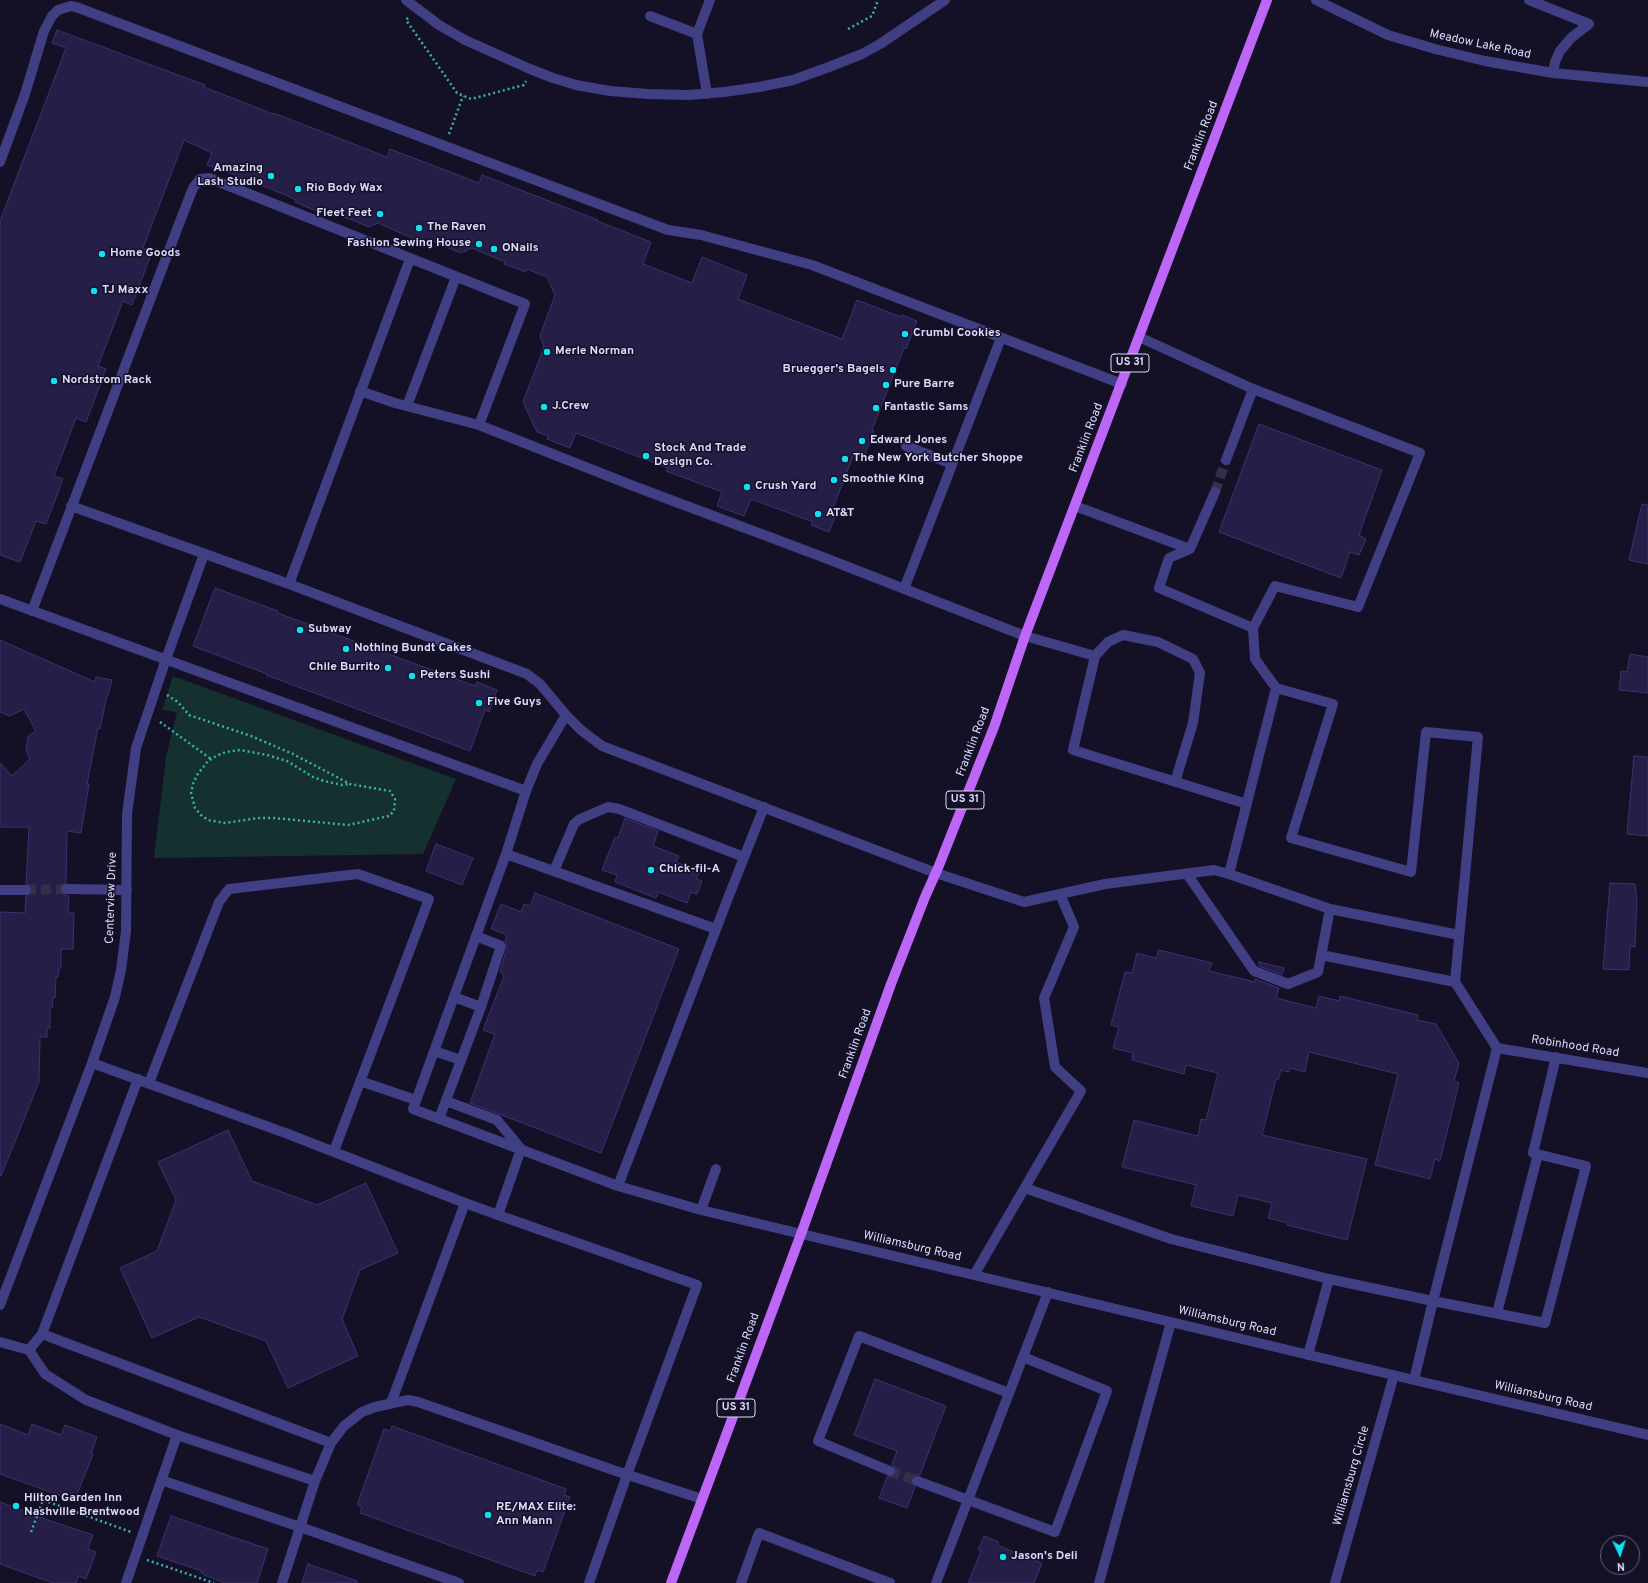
<!DOCTYPE html>
<html>
<head>
<meta charset="utf-8">
<style>
	body { margin:0 }
	#map { position:relative; width:1648px; height:1583px; overflow:hidden; background:#141127; font-family:Overpass,sans-serif }
	canvas { display:block }
	.north { position:absolute; left:1600px; top:1535px; width:40px; height:40px; box-sizing:border-box; background:#141127; border:1px solid #64617d; border-radius:50%; rotate:176deg; font-size:11px; font-weight:700; line-height:16px; text-align:center; color:#dcd9fd }
	.north::after { content:''; display:block; margin:auto; width:14px; height:18px; background:#10e1f2; clip-path:polygon(50% 0,100% 100%,50% 72%,0 100%) }
</style>
</head>
<body>
<div id="map">
<canvas width="1648" height="1583"></canvas>
<div class="north">N</div>
</div>
<script>
const c = document.querySelector('canvas').getContext('2d');
c.lineJoin = 'round';
function paint(path, color) {
  c.fillStyle = color;
  c.fill(path, 'evenodd');
}
function poly(rows) {
  const path = new Path2D();
  for (const r of rows) {
    path.moveTo(r[0], r[1]);
    for (let i = 2; i < r.length; i += 2) path.lineTo(r[i], r[i + 1]);
  }
  return path;
}
function trace(path, color, width, dash) {
  c.strokeStyle = color;
  c.lineWidth = width;
  c.lineCap = dash ? 'butt' : 'round';
  c.setLineDash(dash || []);
  c.stroke(path);
}
function drawText(font, color, halo, rows, align = 'center') {
  c.font = font + ' Overpass,sans-serif';
  c.lineWidth = 3;
  c.setLineDash([]);
  c.textBaseline = 'middle';
  c.strokeStyle = halo;
  c.fillStyle = color;
  for (const [text, x, y, turn = 0] of rows) {
    c.save();
    c.translate(x, y);
    c.rotate((+turn || 0) * Math.PI / 180);
    c.textAlign = isNaN(turn) ? turn : align;
    if (halo) c.strokeText(text, 0, 0);
    c.fillText(text, 0, 0);
    c.restore();
  }
}
const green = poly([
	[173,676,456,779,423,854,154,858,166,757,177,712,162,710]
]);
const building = poly([
	[57,30,205,85,204,87,273,114,274,113,387,157,390,149,479,183,482,175,598,220,597,221,651,242,643,264,692,283,702,257,747,275,738,299,842,339,857,300,901,317,902,315,917,321,906,349,904,348,872,430,874,431,865,454,855,451,831,513,836,515,829,532,811,525,813,522,751,499,744,516,717,506,722,492,666,471,668,468,576,433,570,448,547,439,548,436,537,432,523,402,544,347,540,336,555,295,547,277,527,269,526,272,504,264,505,262,472,248,461,253,432,241,431,243,422,239,421,242,378,223,369,227,327,210,326,211,317,208,316,211,295,202,296,200,286,195,225,171,225,172,207,165,212,153,184,140,143,248,152,252,132,305,123,301,98,366,106,369,86,422,76,418,54,476,63,479,46,524,36,521,20,562,0,555,0,221,66,48,52,43,57,30],
	[1259,424,1382,470,1359,535,1366,539,1359,555,1350,552,1341,578,1219,532,1259,424],
	[1642,504,1648,505,1648,564,1629,560,1642,504],
	[215,588,278,611,278,613,475,686,477,682,497,690,489,712,485,710,470,751,266,675,267,674,193,646,215,588],
	[0,640,95,682,96,677,112,680,108,695,107,695,100,729,98,728,87,784,89,784,81,833,67,831,66,883,61,885,60,889,62,894,69,896,68,913,74,913,73,949,61,949,61,968,59,968,58,977,56,977,55,998,52,998,53,1007,50,1007,50,1028,47,1028,47,1037,40,1037,39,1082,1,1176,0,1176,0,912,25,913,26,896,31,894,32,890,30,885,26,884,29,827,0,827,0,763,12,776,30,759,26,751,28,736,36,731,24,709,9,716,0,712,0,640],
	[1630,654,1648,657,1648,693,1619,690,1621,671,1627,672,1630,654],
	[1634,756,1648,757,1648,836,1627,834,1634,756],
	[625,818,658,831,653,846,679,856,676,862,700,871,696,879,702,881,697,894,691,892,687,903,658,892,656,898,615,882,617,875,602,870,615,837,618,838,625,818],
	[436,844,473,858,462,885,426,871,436,844],
	[1610,883,1635,884,1637,899,1635,947,1630,946,1629,970,1603,969,1610,883],
	[535,893,679,949,601,1153,470,1103,495,1034,483,1030,504,976,500,971,507,948,507,944,505,941,507,935,491,929,501,904,521,912,524,904,530,906,535,893],
	[1159,950,1212,963,1209,971,1255,982,1255,979,1279,988,1276,998,1316,1008,1319,996,1339,1001,1340,996,1418,1015,1417,1020,1436,1024,1459,1063,1454,1081,1459,1083,1440,1161,1435,1159,1430,1179,1375,1165,1398,1074,1309,1052,1305,1072,1290,1068,1289,1072,1281,1070,1278,1080,1276,1079,1262,1135,1367,1159,1347,1240,1287,1225,1288,1223,1268,1218,1272,1203,1238,1195,1233,1216,1191,1206,1196,1185,1122,1167,1134,1120,1198,1136,1201,1119,1206,1120,1218,1073,1186,1065,1184,1074,1132,1060,1133,1053,1113,1048,1119,1027,1111,1025,1125,972,1132,973,1137,953,1156,958,1159,950],
	[1259,962,1284,968,1282,975,1259,966,1259,962],
	[228,1130,252,1181,317,1205,366,1183,398,1253,360,1270,342,1319,358,1356,288,1388,266,1341,199,1317,152,1338,120,1268,157,1251,176,1200,158,1162,228,1130],
	[875,1379,946,1406,920,1475,916,1475,911,1478,911,1482,915,1487,907,1508,879,1498,887,1477,894,1476,896,1473,895,1467,892,1465,897,1451,854,1435,875,1379],
	[0,1424,28,1435,32,1424,61,1435,65,1425,97,1437,91,1454,93,1454,76,1497,71,1496,70,1499,0,1474,0,1424],
	[392,1426,566,1489,564,1495,570,1497,543,1572,537,1570,535,1576,360,1513,362,1507,357,1505,384,1429,390,1431,392,1426],
	[0,1502,30,1513,30,1514,93,1535,88,1549,96,1552,86,1579,78,1576,76,1583,53,1583,0,1564,0,1502],
	[171,1516,268,1549,257,1583,225,1583,204,1575,201,1573,202,1571,157,1556,171,1516],
	[984,1536,999,1542,997,1545,1042,1563,1034,1583,968,1583,981,1551,978,1550,984,1536],
	[308,1564,357,1581,357,1583,302,1583,308,1564]
]);
const minorTunnel = poly([
	[1215,492,1226,460],
	[26,890,66,889],
	[890,1471,917,1481]
]);
const path = poly([
	[408,18,406,20,457,93,471,99,524,85,526,81],
	[848,29,872,16,878,0],
	[449,134,463,96],
	[167,695,178,702,189,715,251,736,293,754,350,784,390,791,395,799,394,811,389,816,348,825,274,818,259,818,225,823,208,820,201,815,195,808,191,793,193,784,197,775,208,761,216,756,226,752,240,750,267,755,287,761,313,777,324,781,342,785,350,784],
	[160,722,211,759],
	[31,1532,43,1500,131,1532],
	[147,1560,214,1583]
]);
const minor = poly([
	[406,0,439,25,465,40,530,69,553,78,576,85,610,91,648,94,689,95,724,92,759,87,793,80,829,67,862,54,880,44,945,0],
	[1316,0,1388,35,1435,49,1485,61,1553,73,1648,82],
	[1529,0,1589,24,1571,38,1560,51,1555,62,1553,73],
	[650,16,697,34,710,0],
	[697,34,707,94],
	[0,162,25,94,44,31,52,16,58,10,71,6,76,7,668,230,701,235,812,265,1122,384],
	[1139,337,1253,389,1420,453,1358,607,1275,586,1253,628],
	[360,391,395,403,479,425,636,487,820,556,1025,636,1095,656,1073,750,1247,804],
	[407,406,456,277],
	[906,446,952,464],
	[1226,460,1253,389],
	[71,506,289,584,527,674,540,684,566,715,581,730,602,746,936,873,1024,902,1105,884,1214,870,1229,874,1276,688,1333,704,1291,838,1411,872,1426,732,1478,737,1455,982,1497,1048,1433,1301,1545,1323,1586,1166,1533,1153,1556,1057],
	[1075,506,1190,549,1169,558,1159,588,1253,628,1255,659,1276,688],
	[1190,549,1215,492],
	[289,584,410,259],
	[904,589,1001,338],
	[0,599,526,791],
	[32,611,179,224,193,188,200,179,209,178,525,304,479,425],
	[1095,656,1108,642,1123,635,1158,642,1193,659,1200,673,1193,723,1175,782],
	[566,715,537,764,526,791,506,854,413,1109,618,1186,701,1210,1414,1380,1648,1435],
	[506,854,716,929],
	[554,871,574,824,580,819,608,807,619,809,744,857],
	[1187,874,1254,971,1288,984,1318,972,1330,909,1459,935],
	[1229,874,1330,909],
	[66,889,127,890],
	[0,890,26,890],
	[1321,955,1455,982],
	[454,997,481,1007],
	[1497,1048,1648,1073],
	[434,1051,461,1060],
	[92,1063,288,1134,465,1203],
	[138,1079,42,1334,331,1443],
	[360,1081,416,1100],
	[149,1083,219,902,229,889,358,874,429,899,334,1151],
	[446,1101,497,1120,521,1149,498,1215,697,1285,627,1475,589,1583],
	[439,1119,481,1007,501,946,476,936],
	[618,1186,728,898,764,807],
	[1025,1188,1171,1239,1329,1279,1308,1355],
	[701,1210,716,1169],
	[974,1275,1081,1091,1055,1067,1044,998,1074,927,1060,894],
	[1329,1279,1433,1301,1414,1380],
	[0,1305,92,1063,115,997,121,970,126,931,127,814,136,748,166,659,204,554],
	[1497,1313,1538,1154],
	[0,1342,29,1350,45,1374,86,1400,177,1435],
	[29,1350,42,1334],
	[391,1403,465,1203,498,1215],
	[890,1471,818,1441,859,1336,1009,1393],
	[161,1480,300,1527,459,1583],
	[917,1481,1055,1532,1107,1391,1023,1357],
	[126,1583,177,1435,315,1481,331,1443,344,1426,362,1412,375,1407,398,1402,408,1400,418,1402,616,1471,702,1499],
	[282,1583,315,1481],
	[741,1583,759,1533,890,1583],
	[936,1583,1048,1292],
	[1099,1583,1171,1322],
	[1335,1583,1394,1375]
]);
const major = poly([
	[671,1583,801,1234,891,984,925,897,938,868,994,727,1025,636,1267,0]
]);
const markers = [
	[271,176,4,"#10e1f2"],
	[298,189,4,"#10e1f2"],
	[380,214,4,"#10e1f2"],
	[419,228,4,"#10e1f2"],
	[479,244,4,"#10e1f2"],
	[494,249,4,"#10e1f2"],
	[102,254,4,"#10e1f2"],
	[94,291,4,"#10e1f2"],
	[905,334,4,"#10e1f2"],
	[547,352,4,"#10e1f2"],
	[893,370,4,"#10e1f2"],
	[54,381,4,"#10e1f2"],
	[886,385,4,"#10e1f2"],
	[544,407,4,"#10e1f2"],
	[876,408,4,"#10e1f2"],
	[862,441,4,"#10e1f2"],
	[646,456,4,"#10e1f2"],
	[845,459,4,"#10e1f2"],
	[834,480,4,"#10e1f2"],
	[747,487,4,"#10e1f2"],
	[818,514,4,"#10e1f2"],
	[300,630,4,"#10e1f2"],
	[346,649,4,"#10e1f2"],
	[388,668,4,"#10e1f2"],
	[412,676,4,"#10e1f2"],
	[479,703,4,"#10e1f2"],
	[651,870,4,"#10e1f2"],
	[16,1506,4,"#10e1f2"],
	[488,1515,4,"#10e1f2"],
	[1003,1557,4,"#10e1f2"]
];
const shields = [
	[1130,363,38],
	[965,800,38],
	[736,1408,38]
];
const shieldNames = [
	["US 31",1130,363],
	["US 31",965,800],
	["US 31",736,1408]
];
const streetNames = [
	["Meadow Lake Road",1480,45,12],
	["Franklin Road",1202,136,-69],
	["Franklin Road",1087,438,-69],
	["Franklin Road",974,742,-69],
	["Centerview Drive",112,898,-88],
	["Franklin Road",856,1044,-70],
	["Robinhood Road",1575,1047,9],
	["Williamsburg Road",912,1247,13],
	["Williamsburg Road",1227,1322,13],
	["Franklin Road",744,1348,-70],
	["Williamsburg Road",1543,1397,13],
	["Williamsburg Circle",1352,1476,-74]
];
const poiNames = [
	["Amazing",263,169,"right"],
	["Lash Studio",263,183,"right"],
	["Rio Body Wax",306,189],
	["Fleet Feet",372,214,"right"],
	["The Raven",427,228],
	["Fashion Sewing House",471,244,"right"],
	["ONails",502,249],
	["Home Goods",110,254],
	["TJ Maxx",102,291],
	["Crumbl Cookies",913,334],
	["Merle Norman",555,352],
	["Bruegger's Bagels",885,370,"right"],
	["Nordstrom Rack",62,381],
	["Pure Barre",894,385],
	["J.Crew",552,407],
	["Fantastic Sams",884,408],
	["Edward Jones",870,441],
	["Stock And Trade",654,449],
	["Design Co.",654,463],
	["The New York Butcher Shoppe",853,459],
	["Smoothie King",842,480],
	["Crush Yard",755,487],
	["AT&T",826,514],
	["Subway",308,630],
	["Nothing Bundt Cakes",354,649],
	["Chile Burrito",380,668,"right"],
	["Peters Sushi",420,676],
	["Five Guys",487,703],
	["Chick-fil-A",659,870],
	["Hilton Garden Inn",24,1499],
	["Nashville Brentwood",24,1513],
	["RE/MAX Elite:",496,1508],
	["Ann Mann",496,1522],
	["Jason's Deli",1011,1557]
];
paint(green, '#14312f');
paint(building, '#251e47');
trace(building, '#3d3172', 1);
trace(minorTunnel, '#322f47', 10, [10, 5]);
trace(path, '#37b3a9', 2.5, [2, 3]);
trace(minor, '#403f83', 10);
trace(major, '#bd66f7', 10);
for (const [x, y, r, color] of markers) {
  const dot = new Path2D();
  dot.arc(x, y, r, 0, 2 * Math.PI);
  c.fillStyle = color;
  c.fill(dot);
  trace(dot, '#141127', 1.5);
}
for (const [x, y, w] of shields) {
  const box = new Path2D();
  box.roundRect(x - w / 2, y - 9, w, 18, 3);
  c.fillStyle = '#141127';
  c.fill(box);
  trace(box, '#dcd9fd', 1);
}
drawText('bold 11px', '#dcd9fd', null, shieldNames);
drawText('12px', '#dcd9fd', '#141127', streetNames);
drawText('bold 12px', '#dcd9fd', '#141127', poiNames, 'left');
</script>
</body>
</html>
